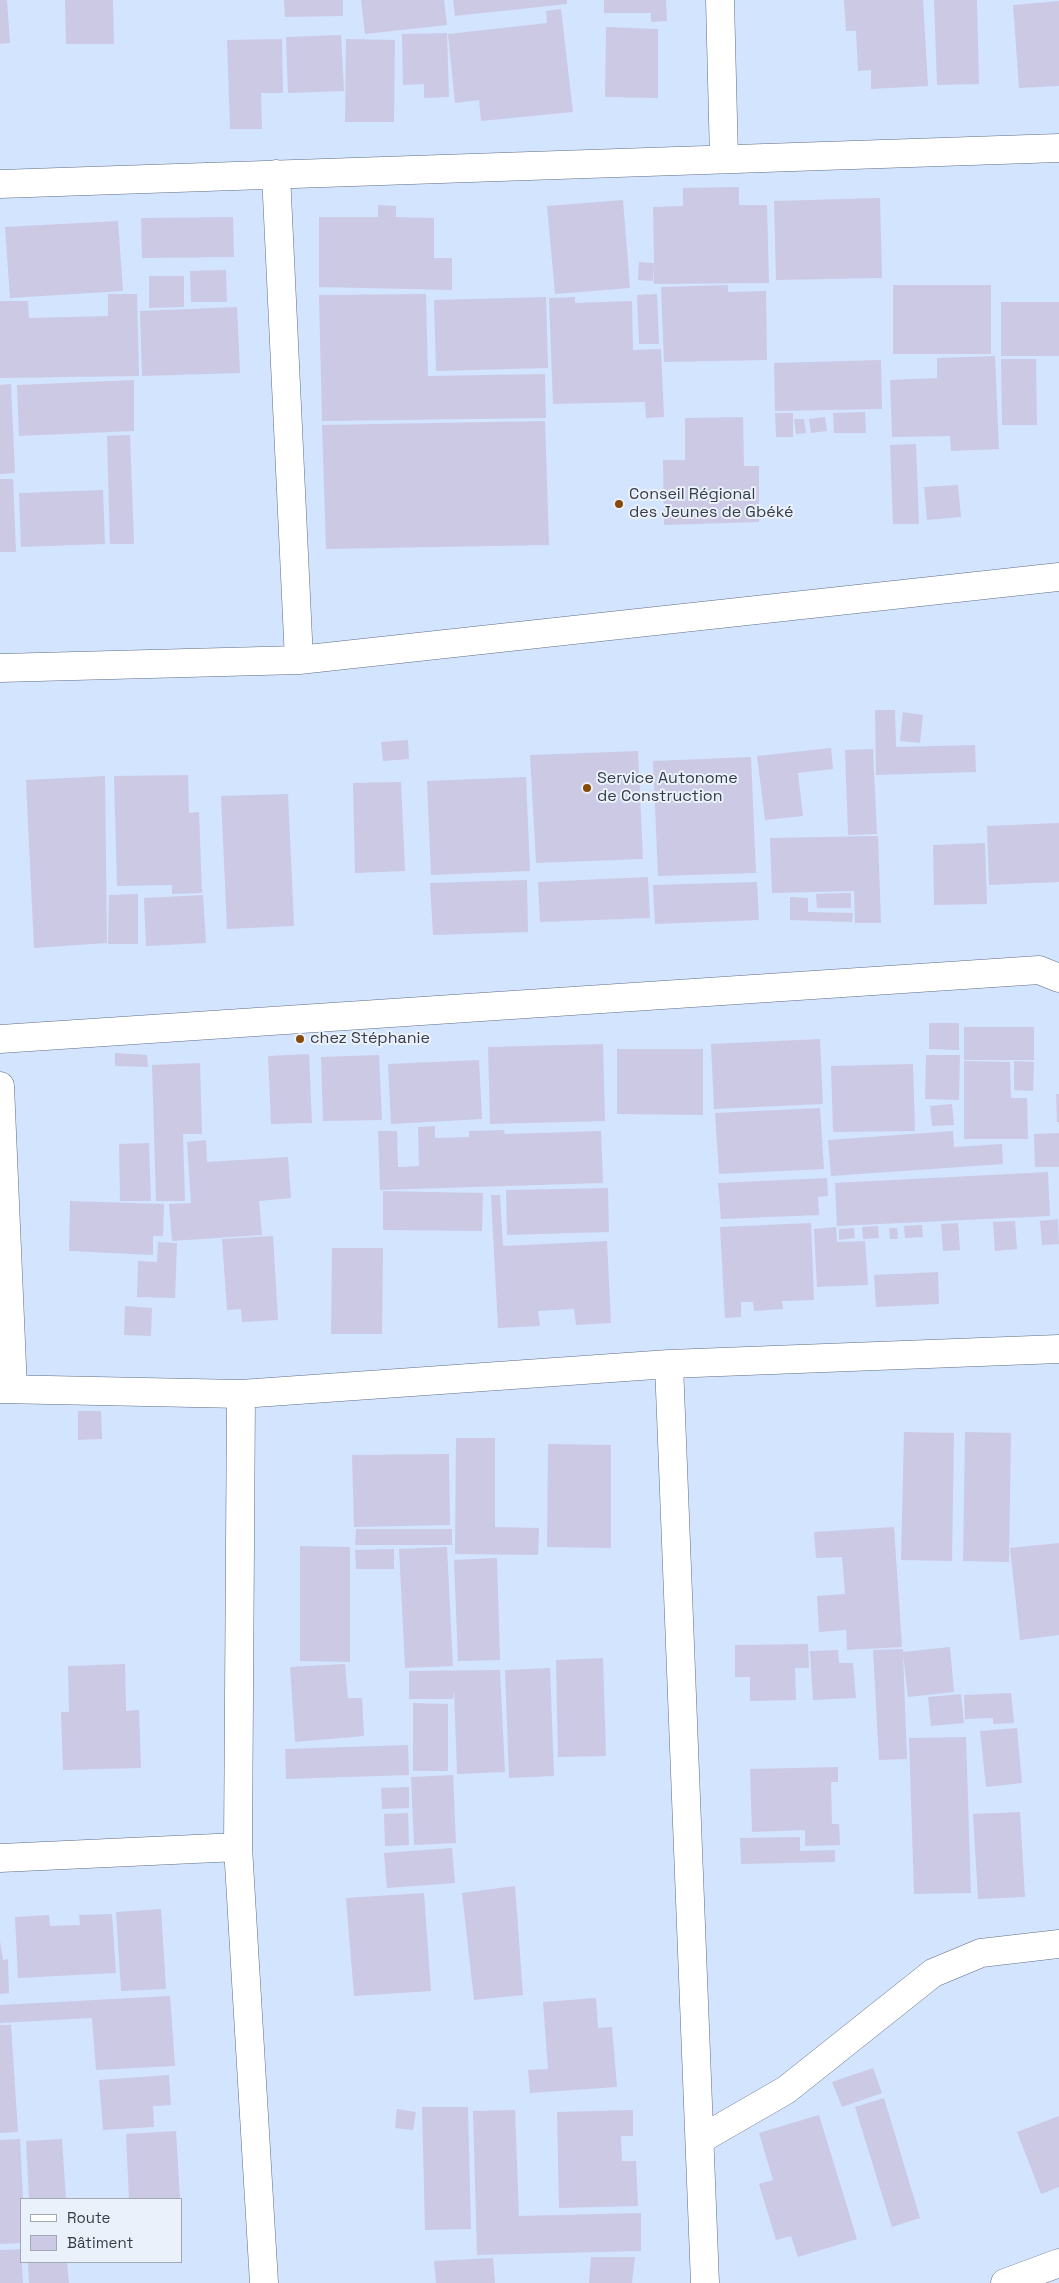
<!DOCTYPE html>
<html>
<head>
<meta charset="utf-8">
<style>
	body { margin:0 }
	#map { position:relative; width:1059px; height:2283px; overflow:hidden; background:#d3e4fe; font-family:"Space Grotesk",sans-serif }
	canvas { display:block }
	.legend { position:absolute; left:20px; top:2198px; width:162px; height:65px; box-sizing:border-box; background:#eaf1fb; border:1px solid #a2a9b3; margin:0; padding:6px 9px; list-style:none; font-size:15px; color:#363c46 }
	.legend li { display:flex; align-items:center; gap:10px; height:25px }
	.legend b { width:25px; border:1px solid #a2a9b3 }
</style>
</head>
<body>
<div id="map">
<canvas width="1059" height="2283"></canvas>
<ul class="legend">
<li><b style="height:6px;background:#fff"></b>Route</li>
<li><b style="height:14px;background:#ccc9e5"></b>Bâtiment</li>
</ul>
</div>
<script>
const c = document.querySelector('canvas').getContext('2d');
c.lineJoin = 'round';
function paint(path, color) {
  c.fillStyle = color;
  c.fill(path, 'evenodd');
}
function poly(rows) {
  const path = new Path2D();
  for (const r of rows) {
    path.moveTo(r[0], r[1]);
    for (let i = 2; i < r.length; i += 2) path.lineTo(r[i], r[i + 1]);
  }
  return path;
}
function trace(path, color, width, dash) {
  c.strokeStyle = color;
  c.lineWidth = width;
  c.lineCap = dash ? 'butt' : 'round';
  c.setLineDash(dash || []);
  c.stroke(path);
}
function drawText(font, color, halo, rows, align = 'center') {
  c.font = font + ' "Space Grotesk",sans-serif';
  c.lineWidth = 4;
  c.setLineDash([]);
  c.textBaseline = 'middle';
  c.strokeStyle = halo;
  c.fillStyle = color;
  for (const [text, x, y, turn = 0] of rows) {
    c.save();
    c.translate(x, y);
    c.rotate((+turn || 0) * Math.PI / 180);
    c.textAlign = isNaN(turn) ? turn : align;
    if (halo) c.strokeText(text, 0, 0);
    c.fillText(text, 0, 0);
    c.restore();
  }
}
const building = poly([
	[0,0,7,0,10,43,0,44],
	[65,0,113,0,114,44,66,44],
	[284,0,343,0,343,16,285,17],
	[361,0,444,0,447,25,365,34],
	[453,0,567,0,567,4,455,16],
	[604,0,666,0,667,21,651,22,651,13,604,13],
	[844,0,923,0,928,86,871,89,871,70,858,71,856,31,846,31],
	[934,0,977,0,979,84,937,85],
	[1059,1,1059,86,1019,88,1013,5],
	[561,9,573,112,481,121,479,100,455,103,448,34,547,23,546,11],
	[606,27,658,29,658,98,605,97],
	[447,33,449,97,424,98,424,84,403,85,402,34],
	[341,35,344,91,288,93,286,37],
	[282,39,283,93,261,93,262,129,230,129,227,40],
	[346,39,395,40,394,122,345,122],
	[739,187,739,205,767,205,769,283,654,284,654,266,653,281,638,280,639,262,654,263,653,207,683,206,683,188],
	[880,198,882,278,776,280,774,201],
	[623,200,630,288,555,294,547,206],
	[378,205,396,206,396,217,434,218,434,258,452,258,452,290,319,287,319,217,378,217],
	[233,217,234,257,142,258,141,218],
	[118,221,123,291,10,298,5,227],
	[226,270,227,302,191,302,190,271],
	[149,276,184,276,184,307,149,308],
	[728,285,728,292,766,291,767,360,664,362,661,287],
	[893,285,991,285,991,354,893,354],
	[108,294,137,294,139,376,0,378,0,301,28,301,29,318,108,316],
	[426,294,428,376,545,374,546,418,322,421,319,295],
	[657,294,659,344,639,344,637,295],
	[546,297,548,368,436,371,434,300],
	[575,297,575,303,632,301,633,350,661,349,664,417,646,418,645,402,553,404,549,298],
	[1001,302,1059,302,1059,356,1001,356],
	[237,307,240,373,142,376,140,311],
	[995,356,999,449,951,451,950,436,892,437,890,380,937,378,937,358],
	[1001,359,1036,359,1037,425,1002,425],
	[881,360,882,409,775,411,774,363],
	[134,380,134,431,19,436,17,385],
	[11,384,15,473,0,474,0,385],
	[865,412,866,433,834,433,833,413],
	[775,413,793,413,793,437,776,437],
	[743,417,744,466,759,466,759,522,664,525,663,460,685,460,685,418],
	[825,417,827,431,811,433,809,419],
	[794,419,804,419,806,433,796,434],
	[545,421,549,545,326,549,322,425],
	[130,435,134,544,110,544,107,436],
	[916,444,919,524,893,524,890,445],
	[0,479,13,479,16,552,0,552],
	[958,485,961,517,927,520,924,487],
	[103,490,105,544,21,547,19,493],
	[875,710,895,710,896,747,975,745,976,772,876,775],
	[903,712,923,715,920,743,900,741],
	[408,740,409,759,383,761,381,742],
	[831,748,833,769,798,773,803,816,765,820,757,756],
	[873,749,877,834,848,835,845,750],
	[638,751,643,859,536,863,530,755],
	[751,757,756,873,658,876,653,761],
	[188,775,189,813,199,812,202,893,172,894,172,885,117,886,114,776],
	[105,776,107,943,34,948,26,780],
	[526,777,530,871,431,875,427,781],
	[401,782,405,871,355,873,353,783],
	[288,794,294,926,227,929,221,796],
	[1059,823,1059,882,989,885,987,826],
	[878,836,881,923,855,923,854,891,772,893,770,838],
	[985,843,987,904,934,905,933,845],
	[648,877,650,918,540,922,538,882],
	[527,880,528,932,433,935,430,883],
	[757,882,759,920,655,924,653,885],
	[851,893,851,908,817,908,816,894],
	[138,894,138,944,108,944,109,895],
	[203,895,206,943,146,946,144,898],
	[790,897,808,898,808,912,853,913,852,922,790,920],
	[929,1023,959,1023,959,1050,929,1049],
	[964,1027,1034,1027,1034,1060,964,1060],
	[820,1039,823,1104,714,1109,711,1044],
	[603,1044,605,1121,490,1124,488,1047],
	[617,1049,703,1049,703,1115,617,1114],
	[115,1053,147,1055,148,1067,115,1066],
	[309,1054,312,1123,271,1124,268,1056],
	[379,1055,382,1120,323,1121,321,1057],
	[926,1055,960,1055,959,1100,925,1099],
	[479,1060,482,1119,391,1124,388,1064],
	[964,1061,1010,1062,1011,1098,1027,1098,1028,1139,964,1139],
	[1014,1061,1034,1062,1033,1091,1014,1090],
	[200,1063,202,1134,183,1134,185,1201,156,1201,152,1065],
	[913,1064,915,1131,833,1132,831,1066],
	[1056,1094,1059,1094,1059,1122,1057,1122],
	[952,1104,954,1125,932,1126,930,1106],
	[820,1108,824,1169,719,1174,715,1113],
	[435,1126,435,1138,469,1137,469,1131,504,1130,505,1134,601,1131,603,1183,380,1190,378,1131,397,1131,398,1167,419,1166,418,1127],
	[953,1131,954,1147,1002,1144,1003,1164,831,1176,828,1140],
	[1059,1133,1059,1167,1035,1167,1034,1134],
	[206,1140,207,1162,288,1157,291,1198,259,1201,262,1235,172,1241,169,1204,191,1203,187,1142],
	[149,1143,151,1201,120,1201,119,1144],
	[1048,1172,1050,1216,837,1226,835,1183],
	[827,1178,828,1196,818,1197,819,1215,721,1219,718,1183],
	[608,1188,609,1232,507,1235,506,1190],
	[383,1191,483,1193,482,1231,383,1230],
	[491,1195,500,1195,503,1246,607,1241,611,1323,576,1325,574,1309,538,1311,540,1326,498,1328],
	[70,1201,164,1204,163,1236,153,1236,153,1255,69,1251],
	[1058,1219,1059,1244,1042,1245,1040,1221],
	[1015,1221,1017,1249,995,1251,993,1222],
	[811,1223,814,1300,782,1301,783,1309,754,1311,753,1302,741,1302,741,1317,725,1318,720,1227],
	[958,1223,960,1250,943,1251,941,1224],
	[922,1225,923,1237,905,1238,904,1226],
	[878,1226,879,1238,863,1239,862,1227],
	[836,1227,837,1242,865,1241,868,1285,817,1287,814,1229],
	[854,1228,855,1238,839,1240,839,1229],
	[889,1228,897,1228,898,1239,890,1239],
	[273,1236,278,1320,242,1322,241,1309,227,1310,222,1239],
	[158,1242,177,1243,175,1298,137,1297,138,1261,157,1262],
	[332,1248,383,1248,382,1334,331,1334],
	[938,1272,939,1304,876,1307,874,1275],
	[125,1306,152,1308,151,1336,124,1335],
	[78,1411,101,1411,102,1439,78,1440],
	[904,1432,954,1433,952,1561,901,1560],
	[965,1432,1011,1433,1009,1562,963,1561],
	[456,1438,495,1438,495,1527,539,1528,538,1555,455,1554],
	[548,1444,611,1445,611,1548,547,1547],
	[449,1454,450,1525,354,1527,352,1455],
	[894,1527,902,1647,847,1650,846,1630,819,1632,817,1596,845,1594,842,1557,816,1558,814,1532],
	[356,1529,452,1529,452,1545,355,1545],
	[1059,1543,1059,1635,1020,1640,1010,1548],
	[300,1546,350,1547,350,1662,300,1661],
	[447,1547,453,1666,405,1668,399,1549],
	[394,1549,394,1569,356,1569,355,1550],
	[497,1558,500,1660,458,1661,454,1560],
	[808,1644,809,1668,795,1668,796,1700,750,1701,750,1677,735,1677,735,1645],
	[950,1647,954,1692,908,1697,903,1654,907,1759,879,1760,873,1650,903,1649,903,1652],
	[838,1650,839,1663,853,1663,856,1698,813,1700,810,1651],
	[603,1658,606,1756,558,1757,556,1660],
	[125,1664,126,1711,139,1710,141,1768,63,1770,61,1712,69,1712,68,1666],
	[345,1664,348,1698,362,1698,364,1736,295,1742,290,1667],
	[550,1668,554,1776,509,1778,505,1670],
	[500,1670,505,1772,457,1774,454,1689,453,1699,409,1699,409,1671],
	[1011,1693,1014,1723,993,1724,993,1718,965,1719,964,1695],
	[961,1694,964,1723,931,1726,928,1697],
	[413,1703,448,1704,448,1771,413,1771],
	[1017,1728,1022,1783,986,1787,980,1731],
	[966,1737,971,1893,914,1894,909,1738],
	[408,1745,409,1775,286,1779,285,1749],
	[838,1767,838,1782,831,1782,832,1824,839,1824,840,1845,805,1846,805,1830,752,1832,750,1769],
	[453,1775,456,1843,414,1845,411,1777],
	[409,1787,409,1808,382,1809,381,1788],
	[1020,1812,1025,1897,978,1899,973,1814],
	[408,1813,409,1845,385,1846,384,1814],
	[800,1837,800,1851,835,1850,835,1862,741,1864,740,1838],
	[452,1848,455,1883,387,1888,384,1853],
	[515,1886,523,1995,474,2000,462,1893],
	[424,1893,431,1991,354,1996,346,1898],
	[161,1909,166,1989,121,1991,116,1912],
	[112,1914,116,1973,18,1978,15,1917,49,1915,50,1926,80,1925,79,1915],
	[0,1941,3,1960,8,1959,9,1993,0,1994],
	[170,1996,175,2066,96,2070,92,2018,0,2023,0,2005],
	[596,1998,598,2028,612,2027,617,2087,530,2093,528,2070,548,2069,543,2002],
	[0,2025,11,2025,18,2132,0,2133],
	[873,2068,882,2093,842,2107,832,2082],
	[169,2075,171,2105,153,2106,154,2127,103,2130,99,2080],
	[884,2098,920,2218,892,2227,855,2107],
	[422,2107,468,2107,471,2229,425,2230],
	[397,2109,416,2112,413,2130,395,2128],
	[515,2110,519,2216,641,2213,641,2251,477,2255,473,2111],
	[633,2110,633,2136,621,2136,622,2161,636,2161,638,2206,559,2208,557,2112],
	[819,2115,857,2239,798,2257,791,2236,776,2240,759,2184,773,2180,759,2133],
	[1059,2116,1059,2187,1041,2194,1017,2132],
	[176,2131,180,2199,129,2199,126,2134],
	[20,2139,23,2199,21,2199,21,2243,0,2244,0,2140],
	[62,2139,66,2199,29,2199,26,2141],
	[21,2249,23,2283,0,2283,0,2250],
	[591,2257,635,2257,632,2283,589,2283],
	[493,2258,495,2283,436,2283,434,2261],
	[28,2262,67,2262,69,2283,29,2283]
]);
const minor = poly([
	[720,0,724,159],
	[276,174,299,660],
	[0,184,1059,148],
	[0,668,299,660,1059,577],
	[0,1039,1039,970,1059,978],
	[0,1086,13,1389],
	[669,1364,705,2283],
	[0,1389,241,1394,669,1364,1059,1349],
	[241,1394,238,1847,264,2283],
	[0,1858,238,1847],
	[701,2139,786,2090,933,1973,981,1953,1059,1944],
	[1005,2283,1059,2263]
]);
const markers = [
	[619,504,5,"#874b06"],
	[587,788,5,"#874b06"],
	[300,1039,5,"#874b06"]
];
const poiNames = [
	["Conseil Régional",629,495],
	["des Jeunes de Gbéké",629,513],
	["Service Autonome",597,779],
	["de Construction",597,797],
	["chez Stéphanie",310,1039]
];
paint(building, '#ccc9e5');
trace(minor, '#5f6d84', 29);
trace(minor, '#fff', 28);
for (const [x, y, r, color] of markers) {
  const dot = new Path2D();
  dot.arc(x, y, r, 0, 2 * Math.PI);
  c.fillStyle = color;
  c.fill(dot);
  trace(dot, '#eaf1fb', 2);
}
drawText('16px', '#363c46', '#eaf1fb', poiNames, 'left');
</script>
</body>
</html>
